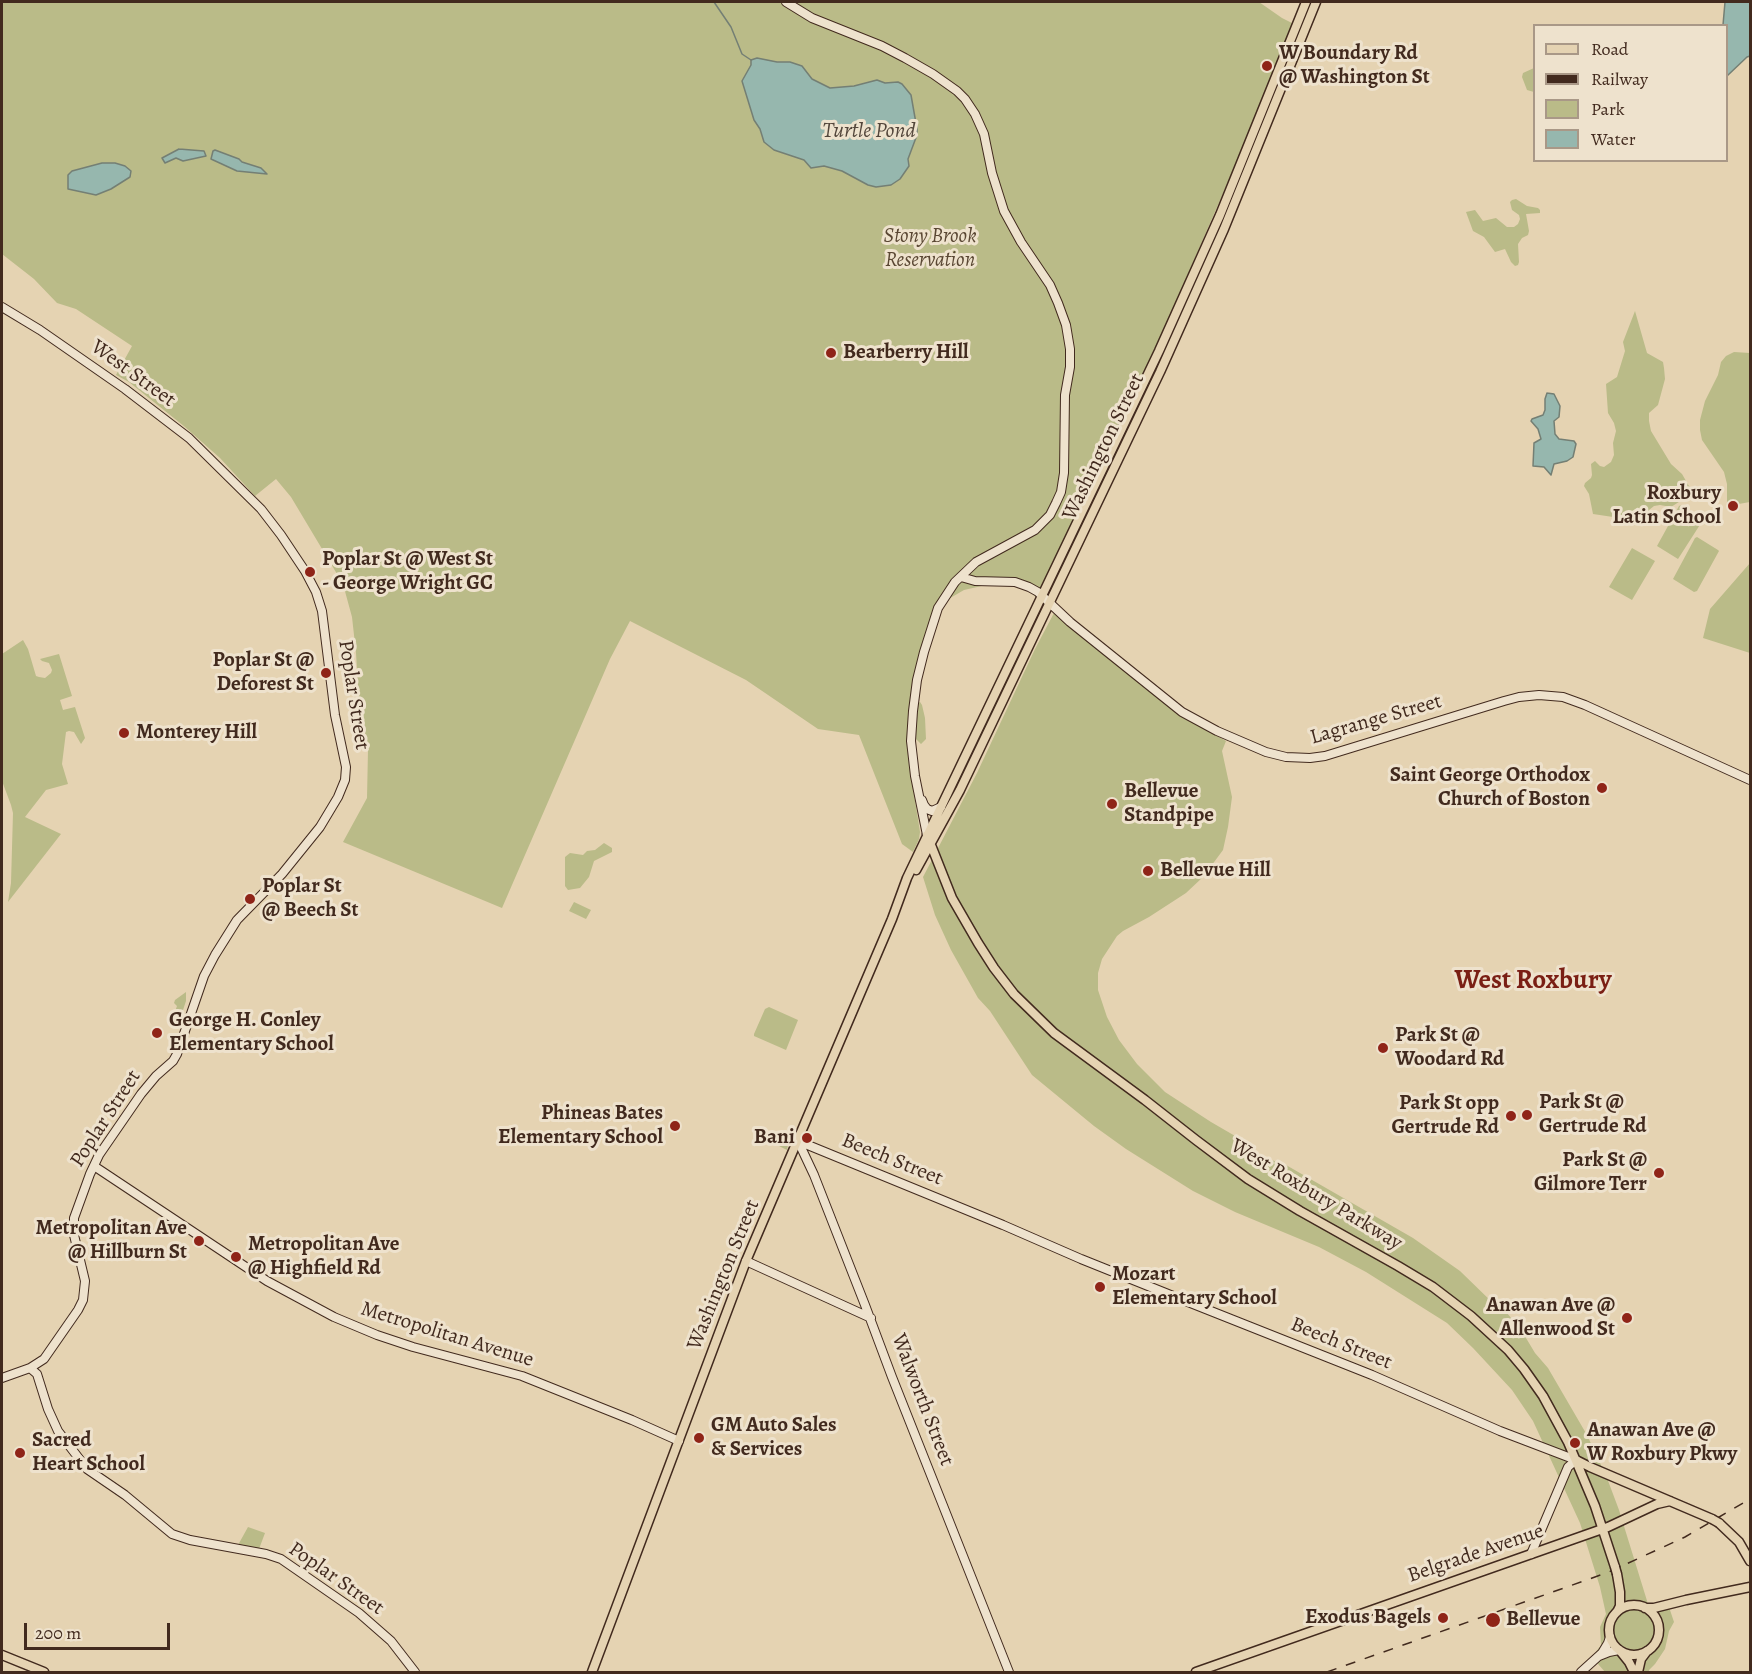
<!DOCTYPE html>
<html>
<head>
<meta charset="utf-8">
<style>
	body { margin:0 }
	#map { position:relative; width:1752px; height:1674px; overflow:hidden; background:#e5d3b2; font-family:Alegreya,serif }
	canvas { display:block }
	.frame { position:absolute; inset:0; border:3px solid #422a1e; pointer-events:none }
	.legend { position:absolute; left:1533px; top:24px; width:195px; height:138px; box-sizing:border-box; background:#eee2cd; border:2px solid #a99887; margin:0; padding:8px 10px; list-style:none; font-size:18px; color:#422a1e }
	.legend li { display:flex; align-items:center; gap:12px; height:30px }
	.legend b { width:30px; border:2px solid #a99887 }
	.scale { position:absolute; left:24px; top:1623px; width:146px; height:27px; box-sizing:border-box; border:3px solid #422a1e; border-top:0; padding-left:8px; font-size:18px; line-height:21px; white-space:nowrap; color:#422a1e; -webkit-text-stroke:4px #eee2cd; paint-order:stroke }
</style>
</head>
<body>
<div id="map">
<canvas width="1752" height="1674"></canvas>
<div class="frame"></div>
<ul class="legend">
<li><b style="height:8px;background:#e5d3b2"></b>Road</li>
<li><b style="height:8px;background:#422a1e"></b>Railway</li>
<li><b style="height:16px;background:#babb88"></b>Park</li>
<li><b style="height:16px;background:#96b7ae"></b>Water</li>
</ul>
<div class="scale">200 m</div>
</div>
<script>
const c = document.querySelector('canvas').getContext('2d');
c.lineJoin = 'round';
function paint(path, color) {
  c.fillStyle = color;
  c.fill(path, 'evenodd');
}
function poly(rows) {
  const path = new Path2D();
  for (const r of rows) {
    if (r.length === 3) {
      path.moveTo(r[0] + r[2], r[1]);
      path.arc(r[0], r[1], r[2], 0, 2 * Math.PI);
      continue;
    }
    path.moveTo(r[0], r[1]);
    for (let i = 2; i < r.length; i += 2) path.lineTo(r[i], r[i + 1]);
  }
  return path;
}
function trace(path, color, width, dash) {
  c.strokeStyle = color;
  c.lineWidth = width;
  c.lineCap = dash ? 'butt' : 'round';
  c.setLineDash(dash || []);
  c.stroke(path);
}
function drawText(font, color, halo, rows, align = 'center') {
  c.font = font + ' Alegreya,serif';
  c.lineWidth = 6;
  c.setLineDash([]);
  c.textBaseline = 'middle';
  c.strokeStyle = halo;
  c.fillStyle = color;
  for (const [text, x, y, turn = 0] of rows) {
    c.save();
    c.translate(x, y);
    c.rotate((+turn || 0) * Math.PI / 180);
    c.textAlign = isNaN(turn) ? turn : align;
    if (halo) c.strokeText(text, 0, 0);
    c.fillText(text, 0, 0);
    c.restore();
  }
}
const green = poly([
	[2,2,1259,2,1282,18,1296,25,1152,357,1119,429,1037,599,1031,592,1017,585,986,585,964,590,945,601,934,626,916,686,914,757,910,769,920,832,919,839,913,852,902,844,859,735,818,729,746,680,630,621,610,659,502,908,343,842,367,798,368,750,359,702,356,653,352,617,343,584,291,497,276,479,255,496,220,458,185,427,129,382,116,375,132,346,76,309,57,303,34,279,2,254],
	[1534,68,1534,92,1527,90,1522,77,1523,73],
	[1516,199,1527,206,1538,208,1540,210,1540,213,1526,214,1529,231,1528,235,1522,238,1518,244,1519,262,1518,265,1515,266,1511,262,1505,249,1495,252,1484,237,1473,231,1466,212,1475,210,1483,221,1496,218,1507,227,1514,227,1518,224,1520,219,1519,215,1512,210,1510,202,1512,200],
	[1635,311,1647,353,1663,362,1664,368,1665,379,1658,405,1649,413,1649,421,1651,431,1671,464,1682,474,1693,493,1671,507,1660,505,1654,506,1649,510,1646,525,1635,516,1613,517,1593,514,1589,494,1584,486,1585,483,1591,478,1592,475,1591,464,1595,461,1600,466,1604,467,1611,462,1614,455,1613,443,1616,431,1614,423,1608,413,1606,384,1617,377,1625,351,1623,342],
	[1734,352,1750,353,1750,502,1733,505,1727,504,1727,484,1724,472,1702,440,1700,430,1700,420,1705,401,1718,375,1721,362,1726,356],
	[1681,505,1702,518,1703,520,1678,559,1657,546,1679,506],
	[1697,537,1718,550,1719,551,1697,591,1694,592,1673,579,1695,538],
	[1632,548,1655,561,1632,600,1609,587],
	[1750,563,1750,653,1703,638,1710,609],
	[1054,613,1158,698,1189,720,1226,741,1222,751,1232,797,1228,827,1223,850,1203,877,1186,893,1149,917,1123,931,1117,936,1102,959,1098,973,1098,990,1107,1017,1119,1040,1137,1064,1165,1092,1211,1122,1242,1140,1263,1157,1286,1165,1413,1238,1460,1271,1495,1305,1506,1312,1520,1328,1535,1353,1548,1368,1587,1435,1607,1478,1619,1510,1648,1604,1667,1601,1674,1622,1669,1631,1665,1649,1655,1664,1649,1670,1649,1672,1605,1672,1592,1657,1601,1645,1600,1627,1606,1614,1600,1587,1580,1523,1533,1421,1512,1390,1473,1348,1447,1323,1366,1272,1319,1247,1235,1212,1193,1191,1126,1149,1094,1126,1032,1075,990,1011,978,998,951,950,935,915,923,877,977,773,1035,649],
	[23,640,28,649,36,676,39,677,45,678,51,673,52,670,49,663,42,661,40,659,59,654,72,696,60,700,63,710,75,707,85,738,81,744,74,732,69,731,66,732,62,764,68,784,46,790,25,817,61,834,8,902,11,883,13,813,11,805,2,781,2,654],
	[920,702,922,705,925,718,926,739,921,744,915,738,914,724,918,703],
	[604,843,612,848,612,852,594,861,589,877,580,888,568,890,565,886,565,857,570,853,583,855,587,851,595,850],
	[574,902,591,910,586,919,569,911],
	[186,992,186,1001,179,1022,172,1020,177,1006,174,1003,175,1000],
	[769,1007,798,1020,786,1050,754,1036,754,1034,765,1009],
	[771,1133,789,1140,787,1150,767,1140],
	[248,1527,265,1533,259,1549,238,1545]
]);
const water = poly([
	[1725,2,1750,2,1750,56,1747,57,1727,76,1726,26,1723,25,1725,2],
	[757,58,777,62,790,62,802,66,812,79,830,88,854,86,877,80,885,83,898,82,902,84,911,95,917,129,917,135,908,159,909,166,900,179,891,185,876,187,868,185,842,171,824,166,811,168,804,160,774,150,764,142,760,129,754,120,742,81,751,65,751,60,757,58],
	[179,149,204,151,206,156,183,161,176,158,165,163,162,158,179,149],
	[215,150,239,159,242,162,261,168,267,174,237,171,211,159,213,151,215,150],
	[102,163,115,163,125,166,131,171,130,177,111,189,96,195,68,189,68,175,72,171,102,163],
	[1547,393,1554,394,1560,406,1559,417,1554,421,1555,434,1559,439,1574,441,1576,444,1573,457,1567,461,1554,464,1551,475,1544,467,1533,466,1534,443,1541,439,1538,429,1531,421,1532,419,1543,415,1545,410,1545,399,1547,393]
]);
const stream = poly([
	[714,2,731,27,742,54,751,60]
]);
const secondary = poly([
	[786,2,812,18,882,46,905,58,933,74,957,91,965,99,975,114,984,134,992,173,1004,211,1021,242,1050,285,1058,303,1066,325,1070,349,1070,367,1065,395,1064,473,1061,492,1056,503,1050,515,1035,530,976,562,955,582,938,608,924,652,917,680,913,711,911,741,915,776,927,835],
	[2,307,40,330,125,389,189,438,261,509,281,535,305,571,316,592,322,611,335,715,346,767,345,780,338,797,320,827,282,874,237,920,215,955,204,976,177,1054,173,1061,156,1076,141,1094,99,1155,90,1174,74,1218,74,1235,85,1281,83,1300,78,1310,44,1359,30,1368,2,1378],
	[961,577,975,581,1015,582,1029,587,1038,592,1070,622,1182,712,1217,731,1266,752,1286,757,1310,758,1325,756,1504,701,1519,697,1539,695,1563,697,1585,705,1750,780],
	[922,800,924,805,927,809,932,811,941,807],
	[798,1141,1003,1225,1081,1259,1183,1300,1372,1375,1500,1431,1576,1460],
	[798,1141,814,1175,865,1305,892,1377,1009,1672],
	[94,1166,267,1281,334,1317,377,1335,413,1347,522,1376,632,1420,679,1441],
	[746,1261,871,1318],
	[30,1368,37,1374,48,1409,58,1431,87,1469,125,1495,172,1534,190,1540,266,1554,281,1559,359,1613,391,1641,415,1672],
	[1531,1554,1568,1467,1576,1460],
	[1599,1656,1609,1652,1619,1650],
	[1581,1672,1602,1653,1608,1643,1610,1637]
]);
const primary = poly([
	[927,835,952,898,978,943,994,968,1014,994,1054,1033,1145,1100,1196,1140,1248,1179,1300,1211,1398,1266,1433,1287,1471,1316,1508,1350,1524,1369,1543,1396,1568,1442,1595,1506,1615,1567],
	[916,870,960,790,1160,372,1224,229,1316,2],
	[1576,1460,1590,1467,1712,1519],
	[1719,1523,1739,1542,1750,1561],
	[1617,1574,1620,1592,1620,1606,1617,1612],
	[1634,1630,25],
	[1645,1608,1654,1608,1686,1600,1750,1587],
	[1621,1652,1629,1662,1634,1672],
	[2,1655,44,1672],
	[592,1672,746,1261,892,919,907,878,1159,351,1220,215,1306,2],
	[1196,1672,1608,1527,1657,1504,1670,1501],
	[1638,1672,1641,1659,1647,1651]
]);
const rail = poly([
	[1327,1672,1609,1572,1685,1537,1750,1499]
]);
const primaryBridge = poly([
	[1712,1519,1719,1523],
	[1615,1567,1617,1574]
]);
const markers = [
	[1267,66,6,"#8f2418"],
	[831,353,6,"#8f2418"],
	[1733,506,6,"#8f2418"],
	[310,572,6,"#8f2418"],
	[326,673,6,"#8f2418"],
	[124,733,6,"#8f2418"],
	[1602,788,6,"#8f2418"],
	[1112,804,6,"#8f2418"],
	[1148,871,6,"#8f2418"],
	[250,899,6,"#8f2418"],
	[157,1033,6,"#8f2418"],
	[1383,1048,6,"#8f2418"],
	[1527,1115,6,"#8f2418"],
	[1511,1116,6,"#8f2418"],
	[675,1126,6,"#8f2418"],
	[807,1138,6,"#8f2418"],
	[1659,1173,6,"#8f2418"],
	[199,1241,6,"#8f2418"],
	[236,1257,6,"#8f2418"],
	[1100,1287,6,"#8f2418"],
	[1627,1318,6,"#8f2418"],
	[699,1438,6,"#8f2418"],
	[1575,1443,6,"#8f2418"],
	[20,1453,6,"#8f2418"],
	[1443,1618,6,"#8f2418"],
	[1493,1620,8,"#8f2418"]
];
const poiNames = [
	["W Boundary Rd",1279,54],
	["@ Washington St",1279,78],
	["Bearberry Hill",843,353],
	["Roxbury",1721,494,"right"],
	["Latin School",1721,518,"right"],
	["Poplar St @ West St",322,560],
	["- George Wright GC",322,584],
	["Poplar St @",314,661,"right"],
	["Deforest St",314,685,"right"],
	["Monterey Hill",136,733],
	["Saint George Orthodox",1590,776,"right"],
	["Church of Boston",1590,800,"right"],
	["Bellevue",1124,792],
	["Standpipe",1124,816],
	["Bellevue Hill",1160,871],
	["Poplar St",262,887],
	["@ Beech St",262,911],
	["George H. Conley",169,1021],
	["Elementary School",169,1045],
	["Park St @",1395,1036],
	["Woodard Rd",1395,1060],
	["Park St @",1539,1103],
	["Gertrude Rd",1539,1127],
	["Park St opp",1499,1104,"right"],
	["Gertrude Rd",1499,1128,"right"],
	["Phineas Bates",663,1114,"right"],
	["Elementary School",663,1138,"right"],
	["Bani",795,1138,"right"],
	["Park St @",1647,1161,"right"],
	["Gilmore Terr",1647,1185,"right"],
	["Metropolitan Ave",187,1229,"right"],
	["@ Hillburn St",187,1253,"right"],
	["Metropolitan Ave",248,1245],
	["@ Highfield Rd",248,1269],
	["Mozart",1112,1275],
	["Elementary School",1112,1299],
	["Anawan Ave @",1615,1306,"right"],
	["Allenwood St",1615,1330,"right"],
	["GM Auto Sales",711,1426],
	["& Services",711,1450],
	["Anawan Ave @",1587,1431],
	["W Roxbury Pkwy",1587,1455],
	["Sacred",32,1441],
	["Heart School",32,1465],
	["Exodus Bagels",1431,1618,"right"],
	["Bellevue",1506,1620]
];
const parkNames = [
	["Stony Brook",930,237],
	["Reservation",930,261]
];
const streetNames = [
	["West Street",133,374,36],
	["Washington Street",1104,447,-64],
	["Poplar Street",353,695,81],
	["Lagrange Street",1376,720,-16],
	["Poplar Street",106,1119,-57],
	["Beech Street",892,1160,22],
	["West Roxbury Parkway",1316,1195,31],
	["Washington Street",724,1275,-68],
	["Metropolitan Avenue",447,1335,17],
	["Beech Street",1341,1344,22],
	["Walworth Street",922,1400,69],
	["Belgrade Avenue",1476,1554,-19],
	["Poplar Street",336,1579,35]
];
const waterNames = [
	["Turtle Pond",869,132]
];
const districtNames = [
	["West Roxbury",1533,981]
];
paint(green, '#babb88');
paint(water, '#96b7ae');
trace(water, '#747f74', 1.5);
trace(stream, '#747f74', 1.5);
trace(secondary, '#422a1e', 10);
trace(primary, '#422a1e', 11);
trace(secondary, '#eee2cd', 8);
trace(primary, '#e5d3b2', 8);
trace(rail, '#422a1e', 1.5, [10, 10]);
trace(primaryBridge, '#422a1e', 11, []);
trace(primaryBridge, '#e5d3b2', 8);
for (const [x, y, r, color] of markers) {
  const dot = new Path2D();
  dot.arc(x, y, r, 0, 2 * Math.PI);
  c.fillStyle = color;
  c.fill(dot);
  trace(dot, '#eee2cd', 2);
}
drawText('bold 21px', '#422a1e', '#eee2cd', poiNames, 'left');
drawText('italic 21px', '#5a4733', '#eee2cd', parkNames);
drawText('21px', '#422a1e', '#eee2cd', streetNames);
drawText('italic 22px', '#53463b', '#eee2cd', waterNames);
drawText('bold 27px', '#7a1f14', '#eee2cd', districtNames);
</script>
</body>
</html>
